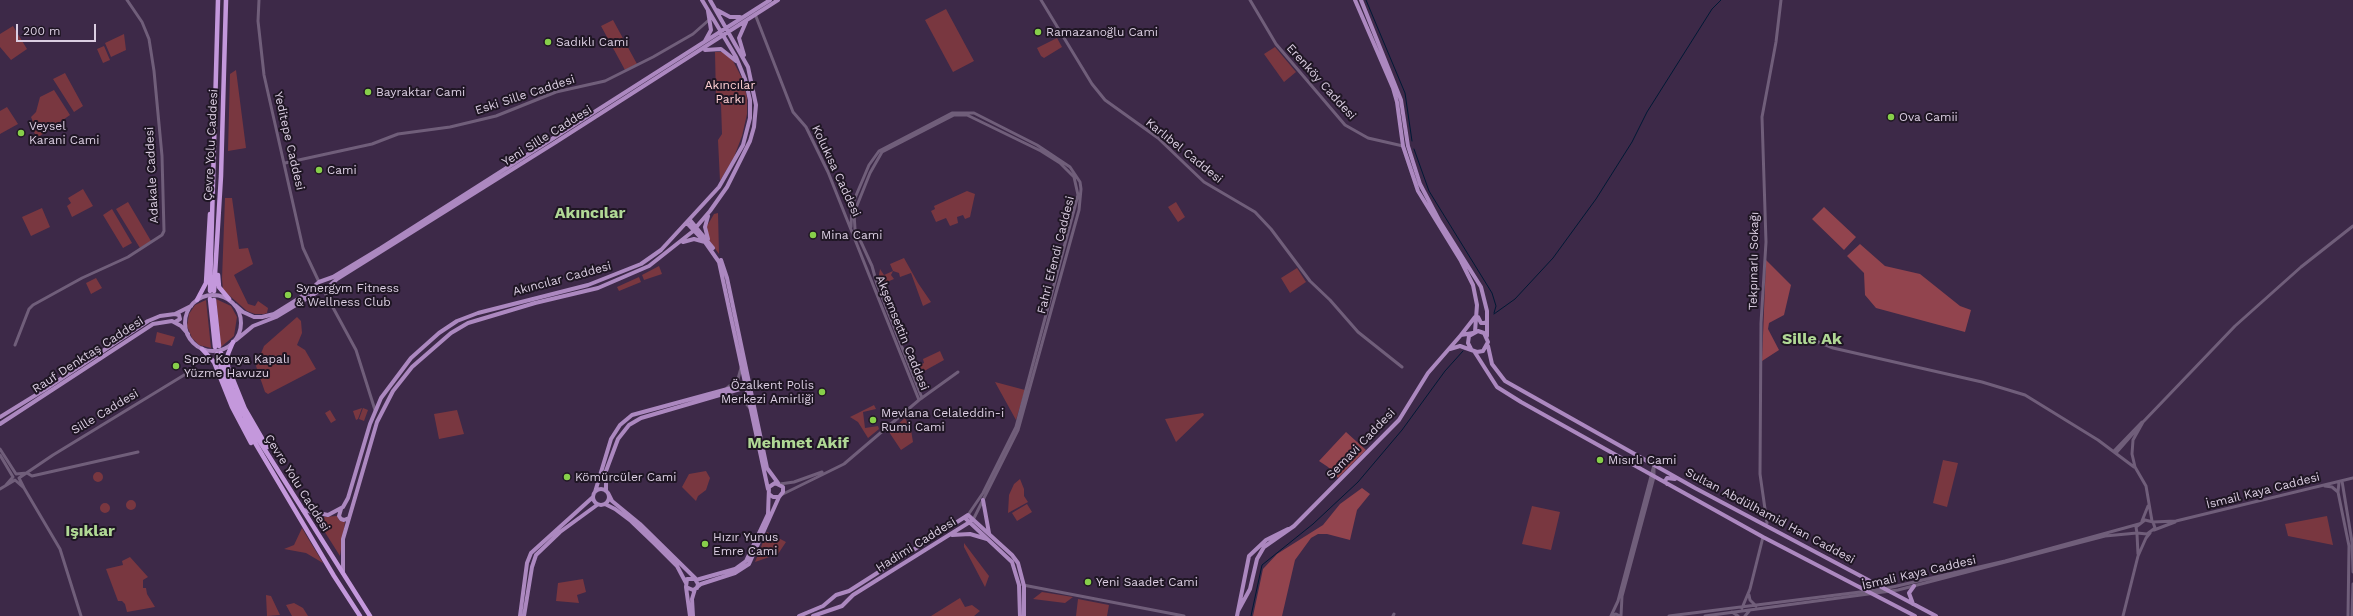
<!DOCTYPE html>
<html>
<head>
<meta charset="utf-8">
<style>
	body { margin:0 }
	#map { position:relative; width:2353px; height:616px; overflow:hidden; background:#3d2948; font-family:"Work Sans",sans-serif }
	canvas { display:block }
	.scale { position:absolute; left:16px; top:24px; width:80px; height:18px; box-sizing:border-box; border:2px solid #dbcee2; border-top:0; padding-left:5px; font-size:12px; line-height:14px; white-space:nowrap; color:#dbcee2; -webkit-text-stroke:3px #1f1624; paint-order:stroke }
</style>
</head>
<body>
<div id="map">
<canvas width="2353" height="616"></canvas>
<div class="scale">200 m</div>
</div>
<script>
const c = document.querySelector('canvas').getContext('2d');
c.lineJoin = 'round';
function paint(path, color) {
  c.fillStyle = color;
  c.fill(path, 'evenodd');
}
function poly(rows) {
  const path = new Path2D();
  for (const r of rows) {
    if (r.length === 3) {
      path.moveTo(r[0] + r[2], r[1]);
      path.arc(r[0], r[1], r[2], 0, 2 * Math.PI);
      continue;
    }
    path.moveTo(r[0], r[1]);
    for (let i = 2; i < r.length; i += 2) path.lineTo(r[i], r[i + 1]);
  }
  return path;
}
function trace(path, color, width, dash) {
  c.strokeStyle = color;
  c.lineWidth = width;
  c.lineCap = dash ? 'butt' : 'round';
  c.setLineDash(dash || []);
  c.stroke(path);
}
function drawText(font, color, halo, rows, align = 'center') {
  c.font = font + ' "Work Sans",sans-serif';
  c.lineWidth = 4;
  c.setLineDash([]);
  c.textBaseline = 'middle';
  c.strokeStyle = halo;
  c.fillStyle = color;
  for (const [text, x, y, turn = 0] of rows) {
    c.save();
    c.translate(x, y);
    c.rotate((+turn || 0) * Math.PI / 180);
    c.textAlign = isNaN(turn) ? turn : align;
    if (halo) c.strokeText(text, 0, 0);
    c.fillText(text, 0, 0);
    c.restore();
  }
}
const green = poly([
	[946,9,974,61,953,72,925,20],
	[613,20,637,64,625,70,601,26],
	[13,26,27,49,11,60,0,47,0,34],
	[124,34,126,50,111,57,105,43],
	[1057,38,1062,47,1044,58,1041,56,1037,48],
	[104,46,110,60,103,63,97,49],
	[1275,47,1296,72,1284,82,1264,54],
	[715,52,724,52,733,61,743,80,747,98,747,114,742,136,734,157,720,181,718,140,722,134,721,104,716,99],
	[236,70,246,148,228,151,230,74],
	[65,73,83,106,74,112,53,79],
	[54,90,70,115,37,138,33,130,35,127,31,117,36,112,40,97],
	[7,107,18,124,0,134,0,111],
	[83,189,93,206,72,217,67,206,71,203,68,198],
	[967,191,975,194,970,217,965,219,963,215,957,217,958,223,950,226,946,218,936,222,931,211,935,209,934,206],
	[225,198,232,198,239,249,248,248,253,264,234,275,248,304,255,306,258,301,268,308,267,313,264,314,255,314,247,311,223,290,222,279],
	[128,202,151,241,140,248,116,209],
	[1176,202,1185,217,1178,222,1168,207],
	[42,208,50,227,31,236,22,217],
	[112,209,132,243,123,248,103,215],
	[718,213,719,254,708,239,707,226,714,214],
	[904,258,918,283,931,302,923,306,911,273,900,277,899,273,893,271,891,275,894,279,882,284,879,275,880,269,884,275,893,271,890,264],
	[659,266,662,274,644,280,642,275],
	[1297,268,1306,282,1290,293,1281,278],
	[639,277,641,282,619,291,617,287],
	[96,278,102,288,91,294,86,283],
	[216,299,231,306,237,317,234,336,221,347],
	[206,300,211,348,199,345,192,338,187,326,189,314,195,305],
	[297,317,301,321,302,333,297,345,305,350,316,369,268,394,265,392,256,366,264,346],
	[157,332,175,337,172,346,155,342],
	[940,351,944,360,917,375,914,367,924,363,923,359],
	[995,382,1025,390,1016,420],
	[874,405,876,409,863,412,865,428,878,426,879,429,868,438,858,422,850,417],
	[362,408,358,419,356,420,353,411],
	[363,408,368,410,364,421,359,419],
	[330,410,336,420,331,423,325,413],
	[457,410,464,434,439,439,434,414],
	[1203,413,1204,415,1176,442,1165,419],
	[905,418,911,430,913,442,901,450,889,432],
	[1943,460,1958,463,1947,507,1933,503],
	[706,471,710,478,706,490,698,496,696,501,682,487,689,474],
	[98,477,5],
	[1020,479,1024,489,1024,496,1028,502,1008,513,1009,495,1014,484],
	[131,505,5],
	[105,508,5],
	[1027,504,1032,512,1017,521,1012,513],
	[1532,506,1560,512,1551,550,1522,544],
	[337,516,339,520,345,522,340,556,321,526,322,517],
	[2327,516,2333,545,2288,536,2285,524],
	[302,528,306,535,323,563,306,553,284,549,294,545],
	[767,532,786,542,778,554,755,562],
	[964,543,989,576,985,587,964,547],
	[130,557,148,577,143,580,143,588,146,588,147,594,155,607,127,612,125,604,122,601,118,601,106,569,123,565,122,561],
	[583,579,586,592,577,595,579,603,556,601,558,583],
	[1042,592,1073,597,1065,603,1033,599],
	[266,595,271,596,280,615,267,616],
	[960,598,965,607,972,605,980,611,974,616,931,616],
	[1078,599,1109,605,1107,616,1076,616],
	[294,603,303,608,308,616,292,616,286,605]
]);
const forest = poly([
	[1824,207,1856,237,1844,250,1812,219],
	[1860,244,1885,266,1920,274,1960,306,1971,310,1965,332,1876,308,1865,295,1864,273,1847,256],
	[1766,260,1791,285,1784,315,1769,323,1768,329,1779,350,1762,361],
	[1346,432,1366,450,1338,478,1328,467,1319,461],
	[1362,488,1370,494,1357,510,1350,540,1327,534,1318,534,1311,538,1295,560,1282,616,1253,616,1263,569,1277,554,1323,525,1340,504]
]);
const stream = poly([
	[1366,0,1405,93,1412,141],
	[1414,149,1429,191,1492,293,1496,306,1494,313],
	[1494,314,1515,299,1553,258,1596,199,1632,142,1647,112,1712,9,1721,0],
	[1251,616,1262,565,1313,524,1358,482,1402,430,1445,371,1463,351]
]);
const highwayTunnel = poly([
	[214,300,214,291]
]);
const minor = poly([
	[259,0,258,21,264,75,303,248,319,282],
	[1041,0,1092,84,1105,100,1158,138,1204,182,1255,212,1271,229,1310,281,1330,300,1358,332,1402,367],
	[1250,0,1276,44,1345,125,1368,138,1403,146],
	[755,14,793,112,806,127,828,172,919,400],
	[285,163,372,144,398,134,450,127,496,116,556,92,605,81,653,57,693,34,710,19],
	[851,227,852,205,869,165,879,151,952,113,974,113,1037,145,1070,167,1080,182,1081,189,1079,210,1018,430,973,520],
	[324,291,356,350,375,410],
	[1811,339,1833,348,1982,382,2025,395,2098,440,2134,467],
	[15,345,29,309,33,305,82,278,128,257,162,235,164,231,162,156,154,71,149,39,142,22,127,0],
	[727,388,738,379,741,368],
	[723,395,740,397,750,408],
	[922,398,877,284,872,266,855,229,854,213,870,173,882,152,954,115,967,115,1041,151,1060,163,1074,177,1078,195,1016,427,983,493,968,515],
	[0,449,16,474,27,473,32,476,138,452],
	[2114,451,2142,422],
	[2116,453,2138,428],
	[0,455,13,477,6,485],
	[2342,481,2352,542,2353,572],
	[2339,482,2338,492,2349,546,2348,616],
	[780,484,794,482,822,472],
	[2325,486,2332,487,2338,492],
	[24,488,19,478,53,455,194,369],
	[0,489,15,480,24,488,60,549,81,616],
	[783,494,844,464,919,400,958,372],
	[2145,520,2153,522,2155,528,2147,534,2137,533,2136,527,2145,520],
	[2142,521,2148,506],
	[2152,521,2146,486,2135,467,2132,454,2133,440,2143,422,2235,326,2301,267,2353,226],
	[2153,522,2176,521,2353,478],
	[1767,523,1760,474,1761,323,1766,242,1762,117,1776,42,1781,0],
	[2154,530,2175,522],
	[2137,534,2138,554],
	[1023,585,1184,616],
	[1749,595,1750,600,1756,606],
	[1742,608,1750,589,1763,537],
	[1732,612,1738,616],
	[1393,616,1394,614],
	[1611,616,1618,601,1654,465],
	[1611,616,1616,614,1620,616],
	[1621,616,1622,596,1654,477,1654,466],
	[1669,616,1884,589,2005,561,2139,524],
	[1705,616,1898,590,2105,536,2137,533],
	[1745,616,1750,610],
	[2123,616,2138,556,2146,538,2150,533],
	[2352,616,2353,584]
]);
const major = poly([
	[1355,0,1393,88,1397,102,1403,146,1418,191,1461,261,1473,285,1477,305,1475,332],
	[1361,0,1401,100,1408,146,1420,184,1439,220,1481,287,1487,311,1487,336],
	[717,10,730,17,740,17],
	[705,41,711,30,708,11],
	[705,50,721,49,736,61],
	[744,55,739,38,746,22],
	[690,220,713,248],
	[687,223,705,242,719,262,768,489],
	[708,239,705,227,708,216],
	[683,242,694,239,705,242],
	[721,260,727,278,767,468,778,483],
	[213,323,28],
	[235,305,243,312,254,317,262,317,274,314,306,294,319,282,333,277,381,248,770,0],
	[1478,317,1481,323,1486,323,1487,320],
	[175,322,180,319,179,315,175,314],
	[1461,335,1475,317],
	[236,340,253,326,276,317,319,291,324,291,337,279,556,142,778,0],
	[1488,346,1492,364,1505,381,1695,488,1936,616],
	[1450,349,1460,346,1477,352,1483,351,1488,342,1484,333,1478,331,1469,336,1468,343,1471,349],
	[1474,351,1497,387,1521,402,1763,537,1915,616],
	[0,417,44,390,148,321,160,316,175,314,191,306],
	[0,424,153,324,172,321,181,326,188,334],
	[1634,465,1640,464,1641,461,1638,457],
	[1667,484,1665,481,1667,478,1675,479],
	[601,497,8],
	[606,491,606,471,618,439,629,425,641,418,747,387],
	[595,492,611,439,620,425,632,415,746,384],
	[608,493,612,501,640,524,695,578],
	[983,500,989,533],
	[605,504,615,509,631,521,655,544,677,566,686,583],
	[341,509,339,516,341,519,344,520,349,518],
	[303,510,328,515,343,507,348,498,370,424,381,398,411,358,439,333,457,321,478,313,588,285,641,264,661,250,719,187,743,145,750,118,750,100,745,79,736,57,702,0],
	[965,518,1012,562,1019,585,1020,616],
	[952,535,970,534,987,539],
	[343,573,343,539,377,422,393,391,412,367,451,333,468,323,535,303,598,288,649,266,692,232,710,211,727,187,750,141,754,127,756,105,748,67,710,0],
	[696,580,735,569,746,561,768,514,769,487,775,483,783,487,783,492,779,497,773,497,769,494],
	[686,587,690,616],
	[697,588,698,584,695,579,687,579,686,587,693,590,695,589,701,584,735,573,749,564,779,497],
	[1913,604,1909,593,1914,586],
	[1238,611,1250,589,1257,559,1264,547,1294,526,1399,420,1428,373,1461,335,1473,333],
	[520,616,527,563,531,553,593,497],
	[524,616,532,567,536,555,560,532,597,505],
	[693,616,692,599,695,589],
	[799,616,823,606,836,595,849,591,968,515,1012,555,1018,563,1024,586,1024,616],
	[813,616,842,606,853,595,973,520],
	[1237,616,1249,556,1266,540,1288,529]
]);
const highway = poly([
	[218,275,219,287,229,299],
	[210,291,218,0],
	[214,291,221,176,226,0],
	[210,299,215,347],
	[197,300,206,283,210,214],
	[214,300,219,346],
	[233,342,228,354,228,367,245,409,267,447],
	[202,349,214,362,232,407,251,443],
	[221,353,232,389,248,423,370,616],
	[217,354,227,387,241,419,334,576,360,616]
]);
const markers = [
	[1038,32,4,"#87cf4a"],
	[548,42,4,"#87cf4a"],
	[368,92,4,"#87cf4a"],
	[1891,117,4,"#87cf4a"],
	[21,133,4,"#87cf4a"],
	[319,170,4,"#87cf4a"],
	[813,235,4,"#87cf4a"],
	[288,295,4,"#87cf4a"],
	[176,366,4,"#87cf4a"],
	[822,392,4,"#87cf4a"],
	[873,420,4,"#87cf4a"],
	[1600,460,4,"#87cf4a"],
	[567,477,4,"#87cf4a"],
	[705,544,4,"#87cf4a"],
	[1088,582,4,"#87cf4a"]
];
const poiNames = [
	["Ramazanoğlu Cami",1046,32],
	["Sadıklı Cami",556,42],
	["Bayraktar Cami",376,92],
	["Ova Camii",1899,117],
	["Veysel",29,126],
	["Karani Cami",29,140],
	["Cami",327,170],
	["Mina Cami",821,235],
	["Synergym Fitness",296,288],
	["& Wellness Club",296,302],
	["Spor Konya Kapalı",184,359],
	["Yüzme Havuzu",184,373],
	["Özalkent Polis",814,385,"right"],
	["Merkezi Amirliği",814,399,"right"],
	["Mevlana Celaleddin-i",881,413],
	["Rumi Cami",881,427],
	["Mısırlı Cami",1608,460],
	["Kömürcüler Cami",575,477],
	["Hızır Yunus",713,537],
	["Emre Cami",713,551],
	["Yeni Saadet Cami",1096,582]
];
const streetNames = [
	["Erenköy Caddesi",1321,82,48],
	["Eski Sille Caddesi",525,95,-18],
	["Yeni Sille Caddesi",547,136,-32],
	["Yeditepe Caddesi",289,141,77],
	["Çevre Yolu Caddesi",211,145,-87],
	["Karlıbel Caddesi",1184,151,39],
	["Kolukısa Caddesi",836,171,65],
	["Adakale Caddesi",152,175,-93],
	["Fahri Efendi Caddesi",1056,255,-76],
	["Tekpınarlı Sokağı",1754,261,-89],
	["Akıncılar Caddesi",562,279,-15],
	["Akşemsettin Caddesi",902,333,68],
	["Rauf Denktaş Caddesi",88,355,-33],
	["Sille Caddesi",105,412,-31],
	["Semavi Caddesi",1361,444,-46],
	["Çevre Yolu Caddesi",297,483,58],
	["İsmail Kaya Caddesi",2263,491,-14],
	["Sultan Abdülhamid Han Caddesi",1770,516,28],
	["Hadimi Caddesi",916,545,-32],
	["İsmali Kaya Caddesi",1919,573,-13]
];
const parkNames = [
	["Akıncılar",730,85],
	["Parkı",730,99]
];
const districtNames = [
	["Akıncılar",590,213],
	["Sille Ak",1812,339],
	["Mehmet Akif",798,443],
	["Işıklar",90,531]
];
paint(green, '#793740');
paint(forest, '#92444e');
trace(stream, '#011935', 1);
trace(highwayTunnel, '#55425f', 4.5, [4.5, 2]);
trace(minor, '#705e7a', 3);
trace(major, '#ac88c0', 4);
trace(highway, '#c498dc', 4.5);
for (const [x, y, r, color] of markers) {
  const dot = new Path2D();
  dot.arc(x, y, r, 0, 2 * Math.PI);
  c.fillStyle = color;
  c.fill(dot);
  trace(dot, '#1f1624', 1.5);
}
drawText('12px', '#dbcee2', '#1f1624', poiNames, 'left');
drawText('12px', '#dbcee2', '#1f1624', streetNames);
drawText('12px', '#ffcfd3', '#1f1624', parkNames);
drawText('bold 16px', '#b0d895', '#1f1624', districtNames);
</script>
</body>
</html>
